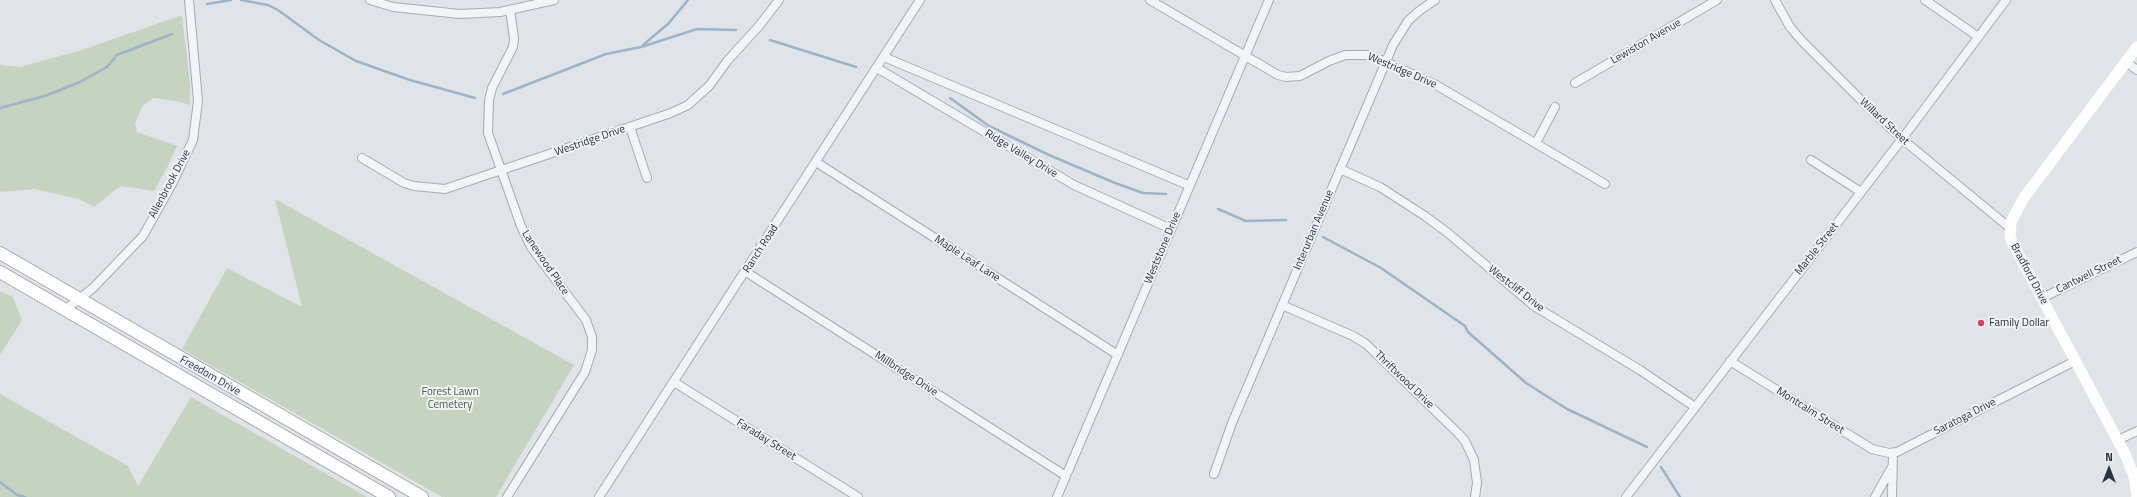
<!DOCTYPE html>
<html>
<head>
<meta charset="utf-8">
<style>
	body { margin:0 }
	#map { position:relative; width:2137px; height:497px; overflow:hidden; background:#e0e4e9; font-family:"Titillium Web",sans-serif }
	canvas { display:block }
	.north { position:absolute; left:2089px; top:449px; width:40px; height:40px; -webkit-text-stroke:3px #f0f3f6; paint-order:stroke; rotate:0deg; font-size:11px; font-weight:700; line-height:16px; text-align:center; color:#293240 }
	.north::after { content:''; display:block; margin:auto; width:14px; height:18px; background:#293240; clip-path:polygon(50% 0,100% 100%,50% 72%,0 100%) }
</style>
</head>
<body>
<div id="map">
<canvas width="2137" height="497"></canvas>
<div class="north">N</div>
</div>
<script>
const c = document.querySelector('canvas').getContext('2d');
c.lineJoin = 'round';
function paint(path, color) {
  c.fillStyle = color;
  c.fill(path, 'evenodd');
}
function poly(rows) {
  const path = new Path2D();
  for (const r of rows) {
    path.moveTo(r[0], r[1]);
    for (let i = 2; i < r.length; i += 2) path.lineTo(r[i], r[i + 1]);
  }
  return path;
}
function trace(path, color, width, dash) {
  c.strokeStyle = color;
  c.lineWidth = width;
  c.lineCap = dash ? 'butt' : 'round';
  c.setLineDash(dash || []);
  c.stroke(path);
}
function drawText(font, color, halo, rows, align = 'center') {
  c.font = font + ' "Titillium Web",sans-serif';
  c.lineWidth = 4;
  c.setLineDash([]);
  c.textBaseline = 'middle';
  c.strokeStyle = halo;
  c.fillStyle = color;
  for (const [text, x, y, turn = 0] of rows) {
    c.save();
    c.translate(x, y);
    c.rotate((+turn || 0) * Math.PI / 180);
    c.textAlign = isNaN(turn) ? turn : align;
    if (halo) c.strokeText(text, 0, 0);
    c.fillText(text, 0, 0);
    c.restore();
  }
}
const green = poly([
	[182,15,190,84,190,105,177,101,153,98,142,107,135,123,137,132,177,146,168,166,154,191,120,186,94,207,79,199,35,189,0,192,0,65,20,67,82,50],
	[275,199,574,365,496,497,442,497,182,349,227,268,302,307],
	[0,291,13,297,22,320,0,355],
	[0,394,128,466,138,486,191,397,367,497,0,497]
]);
const stream = poly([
	[241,0,268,5,278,10,319,40,356,61,410,80,475,98],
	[207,4,231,0],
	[770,40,856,67],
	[643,45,669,23,688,0],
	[503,94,606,54,641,47,697,29,736,30],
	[950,98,989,126,1049,155,1115,183,1143,193,1166,194],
	[0,108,45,96,80,82,107,67,117,55,172,34],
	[1218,209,1246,221,1286,220],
	[1323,237,1381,268,1465,326,1468,332,1526,383,1567,409,1647,447],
	[1661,467,1680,497],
	[0,482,17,495,25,497]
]);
const street = poly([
	[370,0,393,7,460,14,500,12,554,0],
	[1150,0,1278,75,1286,77,1300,76,1329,61,1345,55,1368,55,1386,62,1436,85,1605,184],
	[1775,0,1790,27,1802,41,1862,101,1902,139,2010,228],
	[1925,0,1977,36],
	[884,57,1188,185],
	[2126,62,2137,70],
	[877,68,1074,185,1171,229],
	[1575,83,1717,0],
	[630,127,647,178],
	[1536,143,1555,107],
	[362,158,404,183,414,186,445,189,671,113,688,105,709,86,728,60,759,26,779,0],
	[1811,160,1861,192],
	[816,162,1118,355],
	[1340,169,1380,187,1425,216,1448,233,1534,306,1640,370,1695,407],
	[746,272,1066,476],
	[2042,298,2137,252],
	[1282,305,1353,336,1366,344,1458,433,1465,441,1474,460,1477,483,1475,497],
	[65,310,93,288,143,236,172,184,193,140,198,101,189,0],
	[1730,361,1872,449,1889,453,1897,452,2075,361],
	[674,382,858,497],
	[2118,440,2137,431],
	[1214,474,1232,423,1393,45,1408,21,1419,11,1435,0],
	[507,497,585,372,592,350,592,337,586,320,531,247,521,226,488,133,489,100,492,88,513,47,514,38,510,10],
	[599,497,920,0],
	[1057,497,1269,0],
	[1626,497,1902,139,2006,0],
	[1875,497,1892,467],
	[1892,497,1893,453]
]);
const secondary = poly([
	[2137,497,2134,476,2125,454,2013,244,2010,236,2011,222,2023,199,2137,47]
]);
const primary = poly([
	[0,253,422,497],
	[0,272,389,497]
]);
const markers = [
	[1981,323,4,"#cb475f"]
];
const streetNames = [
	["Lewiston Avenue",1646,42,-30],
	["Westridge Drive",1402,71,23],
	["Willard Street",1884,122,43],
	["Westridge Drive",590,141,-19],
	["Ridge Valley Drive",1021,154,31],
	["Allenbrook Drive",170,184,-62],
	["Interurban Avenue",1314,230,-67],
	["Weststone Drive",1163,248,-67],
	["Ranch Road",761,249,-57],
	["Marble Street",1817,249,-52],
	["Maple Leaf Lane",967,259,33],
	["Lanewood Place",545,263,56],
	["Bradford Drive",2029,274,62],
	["Cantwell Street",2089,275,-26],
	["Westcliff Drive",1516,289,38],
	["Millbridge Drive",906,374,33],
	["Freedom Drive",210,376,30],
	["Thriftwood Drive",1404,380,44],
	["Montcalm Street",1810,411,32],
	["Saratoga Drive",1965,417,-27],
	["Faraday Street",766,440,32]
];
const poiNames = [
	["Family Dollar",1989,323]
];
const parkNames = [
	["Forest Lawn",450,392],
	["Cemetery",450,405]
];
paint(green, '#c6d3c1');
trace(stream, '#9cb3c8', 2.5);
trace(street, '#a5abb3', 10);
trace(primary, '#a0a8b4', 14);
trace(street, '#f3f4f7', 8);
trace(secondary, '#fff', 11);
trace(primary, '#fff', 12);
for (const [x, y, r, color] of markers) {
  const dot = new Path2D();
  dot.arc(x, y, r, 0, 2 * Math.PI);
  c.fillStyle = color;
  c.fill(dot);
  trace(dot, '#f0f3f6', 1.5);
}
drawText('11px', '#293240', '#f0f3f6', streetNames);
drawText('11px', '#293240', '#f0f3f6', poiNames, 'left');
drawText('11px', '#3f5b37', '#f0f3f6', parkNames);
</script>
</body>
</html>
